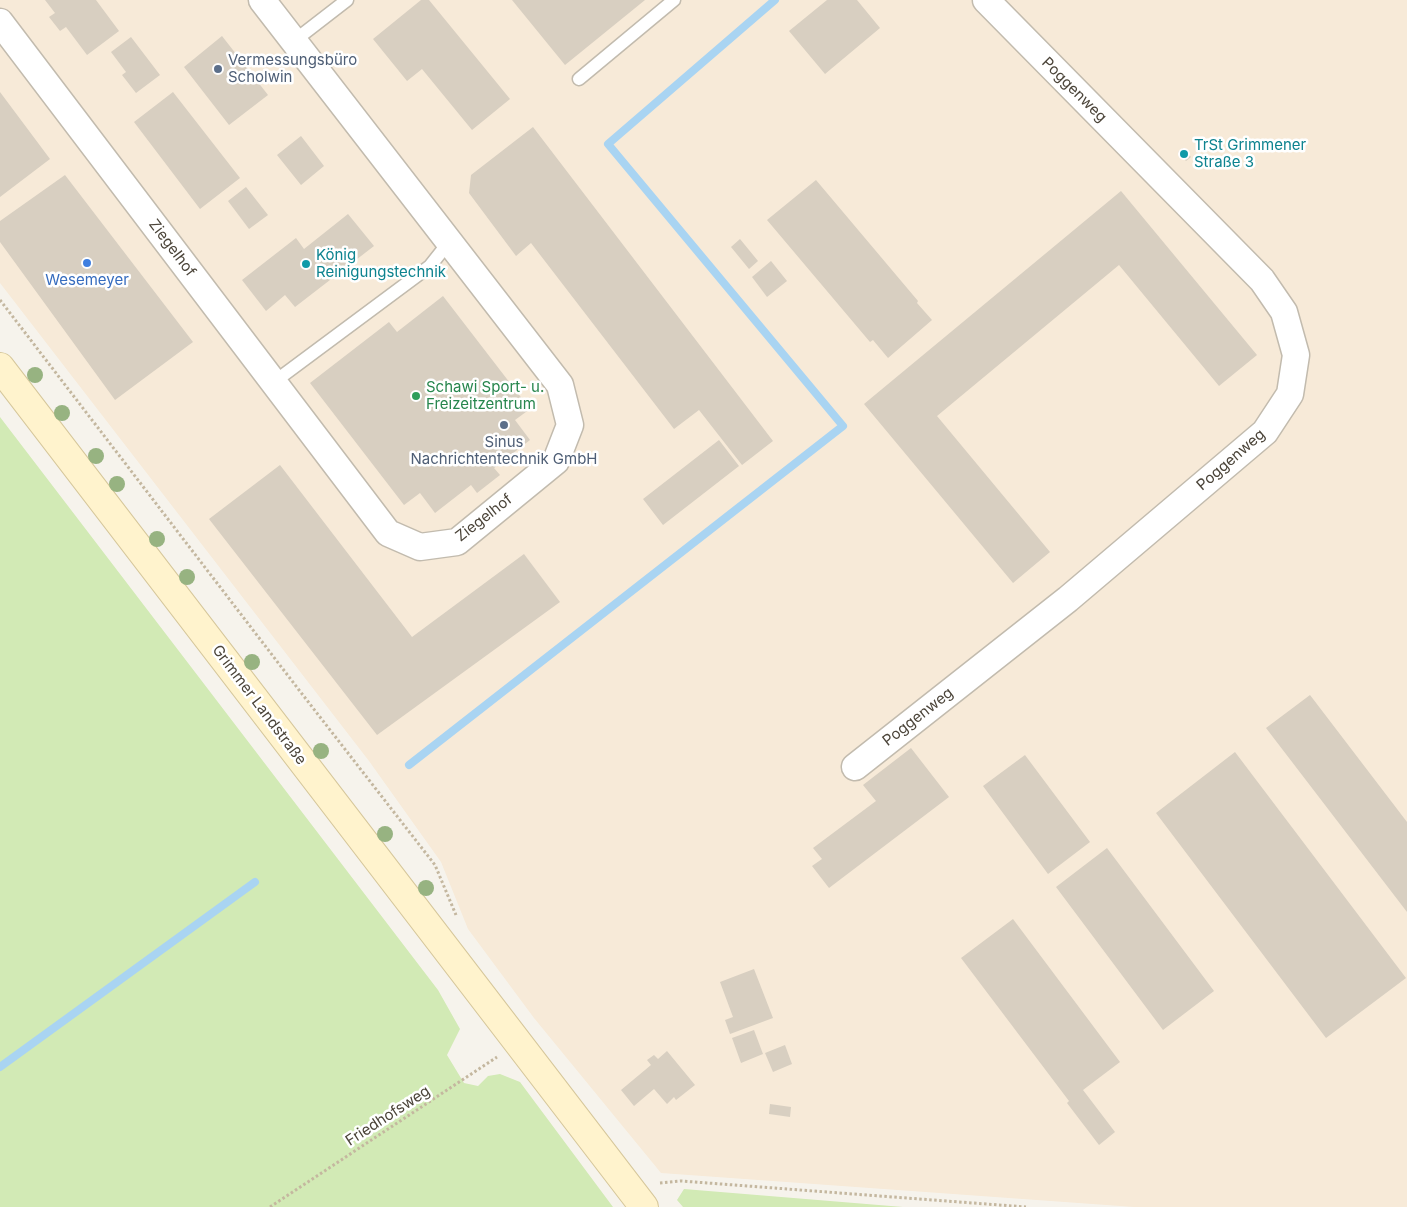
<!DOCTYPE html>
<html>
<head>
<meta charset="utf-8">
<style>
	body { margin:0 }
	canvas { display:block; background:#f6f3ec }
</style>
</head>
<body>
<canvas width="1407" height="1207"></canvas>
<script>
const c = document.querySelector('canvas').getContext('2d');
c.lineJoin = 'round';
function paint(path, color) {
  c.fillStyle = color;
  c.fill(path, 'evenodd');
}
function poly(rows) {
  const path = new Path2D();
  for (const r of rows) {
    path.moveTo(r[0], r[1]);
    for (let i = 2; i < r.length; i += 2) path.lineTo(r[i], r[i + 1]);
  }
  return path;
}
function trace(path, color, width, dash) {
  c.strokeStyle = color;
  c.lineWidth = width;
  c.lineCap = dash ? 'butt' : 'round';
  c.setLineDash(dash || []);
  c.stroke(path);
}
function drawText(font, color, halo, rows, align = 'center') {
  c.font = font + ' Inter,sans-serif';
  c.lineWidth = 5;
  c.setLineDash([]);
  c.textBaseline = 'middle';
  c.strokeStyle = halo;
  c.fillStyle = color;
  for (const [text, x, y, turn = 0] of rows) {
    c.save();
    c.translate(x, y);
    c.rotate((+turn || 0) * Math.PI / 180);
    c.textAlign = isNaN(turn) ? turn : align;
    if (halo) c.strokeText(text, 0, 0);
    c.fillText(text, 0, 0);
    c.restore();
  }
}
const commercial = poly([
	[0,0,1407,0,1407,1207,1134,1207,661,1173,534,1018,468,929,441,862,369,761,0,283]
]);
const green = poly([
	[0,417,438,990,460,1029,447,1055,464,1083,478,1086,488,1076,500,1074,520,1082,613,1207,0,1207],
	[684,1189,903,1207,683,1207,677,1200]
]);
const stream = poly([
	[409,765,843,426,608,144,775,0],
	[0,1067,255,882]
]);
const building = poly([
	[45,0,96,0,119,31,87,55,66,27,60,31,49,17,55,13],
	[421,0,429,0,510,99,472,130,422,69,407,81,373,39],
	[512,0,645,0,565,65],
	[827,0,857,0,880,28,825,74,789,31],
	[222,36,268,95,229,125,184,67],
	[131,37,160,75,136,93,122,75,126,72,111,52],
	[0,92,50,159,0,197],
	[173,92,240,178,200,209,134,122],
	[533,127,773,441,742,465,699,410,674,429,531,243,516,256,469,193,471,175],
	[301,136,324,166,301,185,277,155],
	[1183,148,1191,157,1186,161,1178,152],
	[65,175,193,342,115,400,0,242,0,221],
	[816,180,918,301,917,303,932,320,888,358,873,340,870,342,767,220],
	[246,187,268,215,249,229,228,201],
	[1121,191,1257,355,1219,386,1119,265,937,416,1050,552,1013,583,864,404],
	[348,214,374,246,295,307,285,295,266,311,242,280,296,238,304,249],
	[740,239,758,261,749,269,731,247],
	[771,261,787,281,767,297,752,277],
	[443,296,530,409,515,420,530,440,494,468,500,475,477,493,471,485,435,513,420,493,404,505,310,383,389,322,397,332],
	[719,440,739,466,663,525,643,499],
	[280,465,412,637,524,554,560,602,377,735,209,519],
	[1310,695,1407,822,1407,912,1266,728],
	[911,748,949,797,829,888,812,866,822,859,813,848,876,801,863,785],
	[1235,752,1406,978,1326,1038,1156,813],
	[1025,755,1090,842,1048,874,983,786],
	[1107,848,1214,991,1163,1030,1056,887],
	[1013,919,1120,1062,1083,1090,1115,1132,1099,1145,1067,1103,1069,1101,961,958],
	[754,969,773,1018,730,1034,725,1020,733,1017,720,982],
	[754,1030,763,1054,741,1063,732,1038],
	[785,1045,792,1064,773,1072,765,1053],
	[667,1051,695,1085,676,1100,674,1097,667,1104,654,1089,634,1106,621,1090,651,1065,647,1060,654,1055,658,1059],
	[770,1104,791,1107,790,1117,769,1114]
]);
const path = poly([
	[0,300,299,690,435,865,456,915],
	[660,1183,681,1181,1026,1207],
	[270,1207,497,1057]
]);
const service = poly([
	[294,41,347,0],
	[579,79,674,0],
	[274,382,430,266,449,242]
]);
const minor = poly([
	[0,22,388,533,420,547,457,542,556,461,570,425,560,385,262,0],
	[855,767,1068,599,1265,432,1290,394,1296,355,1284,312,1262,280,986,0]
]);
const secondary = poly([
	[0,367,644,1207]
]);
const trees = [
	[35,375],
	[62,413],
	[96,456],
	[117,484],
	[157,539],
	[187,577],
	[252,662],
	[321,751],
	[385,834],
	[426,888]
];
const markers = [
	[218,69,5,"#5c6f8a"],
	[1184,154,5,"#0f9aa8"],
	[87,263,5,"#3f7fe0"],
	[306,264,5,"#0f9aa8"],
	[416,396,5,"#2e9e5b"],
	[504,425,5,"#5c6f8a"]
];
const serviceNames = [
	["Vermessungsbüro",228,60],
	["Scholwin",228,77],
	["Sinus",504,442,"center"],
	["Nachrichtentechnik GmbH",504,459,"center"]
];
const streetNames = [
	["Poggenweg",1074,90,45],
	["Ziegelhof",172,248,53],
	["Poggenweg",1231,460,-41],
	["Ziegelhof",484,518,-38],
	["Grimmer Landstraße",259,705,53],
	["Poggenweg",918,717,-38],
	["Friedhofsweg",388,1116,-33]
];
const cultureNames = [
	["TrSt Grimmener",1194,145],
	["Straße 3",1194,162],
	["König",316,255],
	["Reinigungstechnik",316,272]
];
const shopNames = [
	["Wesemeyer",87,280]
];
const leisureNames = [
	["Schawi Sport- u.",426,387],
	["Freizeitzentrum",426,404]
];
paint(commercial, '#f7ead8');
paint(green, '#d2eab5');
trace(stream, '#a9d4f2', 8);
paint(building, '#d8cfc1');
trace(service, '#c2bbae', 15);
trace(minor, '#c2bbae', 29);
trace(secondary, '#d6c79b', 30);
trace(path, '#c4b79f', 3, [2.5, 2.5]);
trace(service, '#fff', 12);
trace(minor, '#fff', 26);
trace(secondary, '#fff3cd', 28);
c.fillStyle = '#97b381';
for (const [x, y] of trees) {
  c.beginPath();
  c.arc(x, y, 8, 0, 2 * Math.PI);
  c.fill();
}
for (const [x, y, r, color] of markers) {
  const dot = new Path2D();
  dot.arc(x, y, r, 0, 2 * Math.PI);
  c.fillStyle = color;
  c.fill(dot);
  trace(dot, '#fff', 2);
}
drawText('15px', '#4e5e75', '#fff', serviceNames, 'left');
drawText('15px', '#4b4439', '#fff', streetNames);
drawText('15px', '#0d838f', '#fff', cultureNames, 'left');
drawText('15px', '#366cbe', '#fff', shopNames);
drawText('15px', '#27864d', '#fff', leisureNames, 'left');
</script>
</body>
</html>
